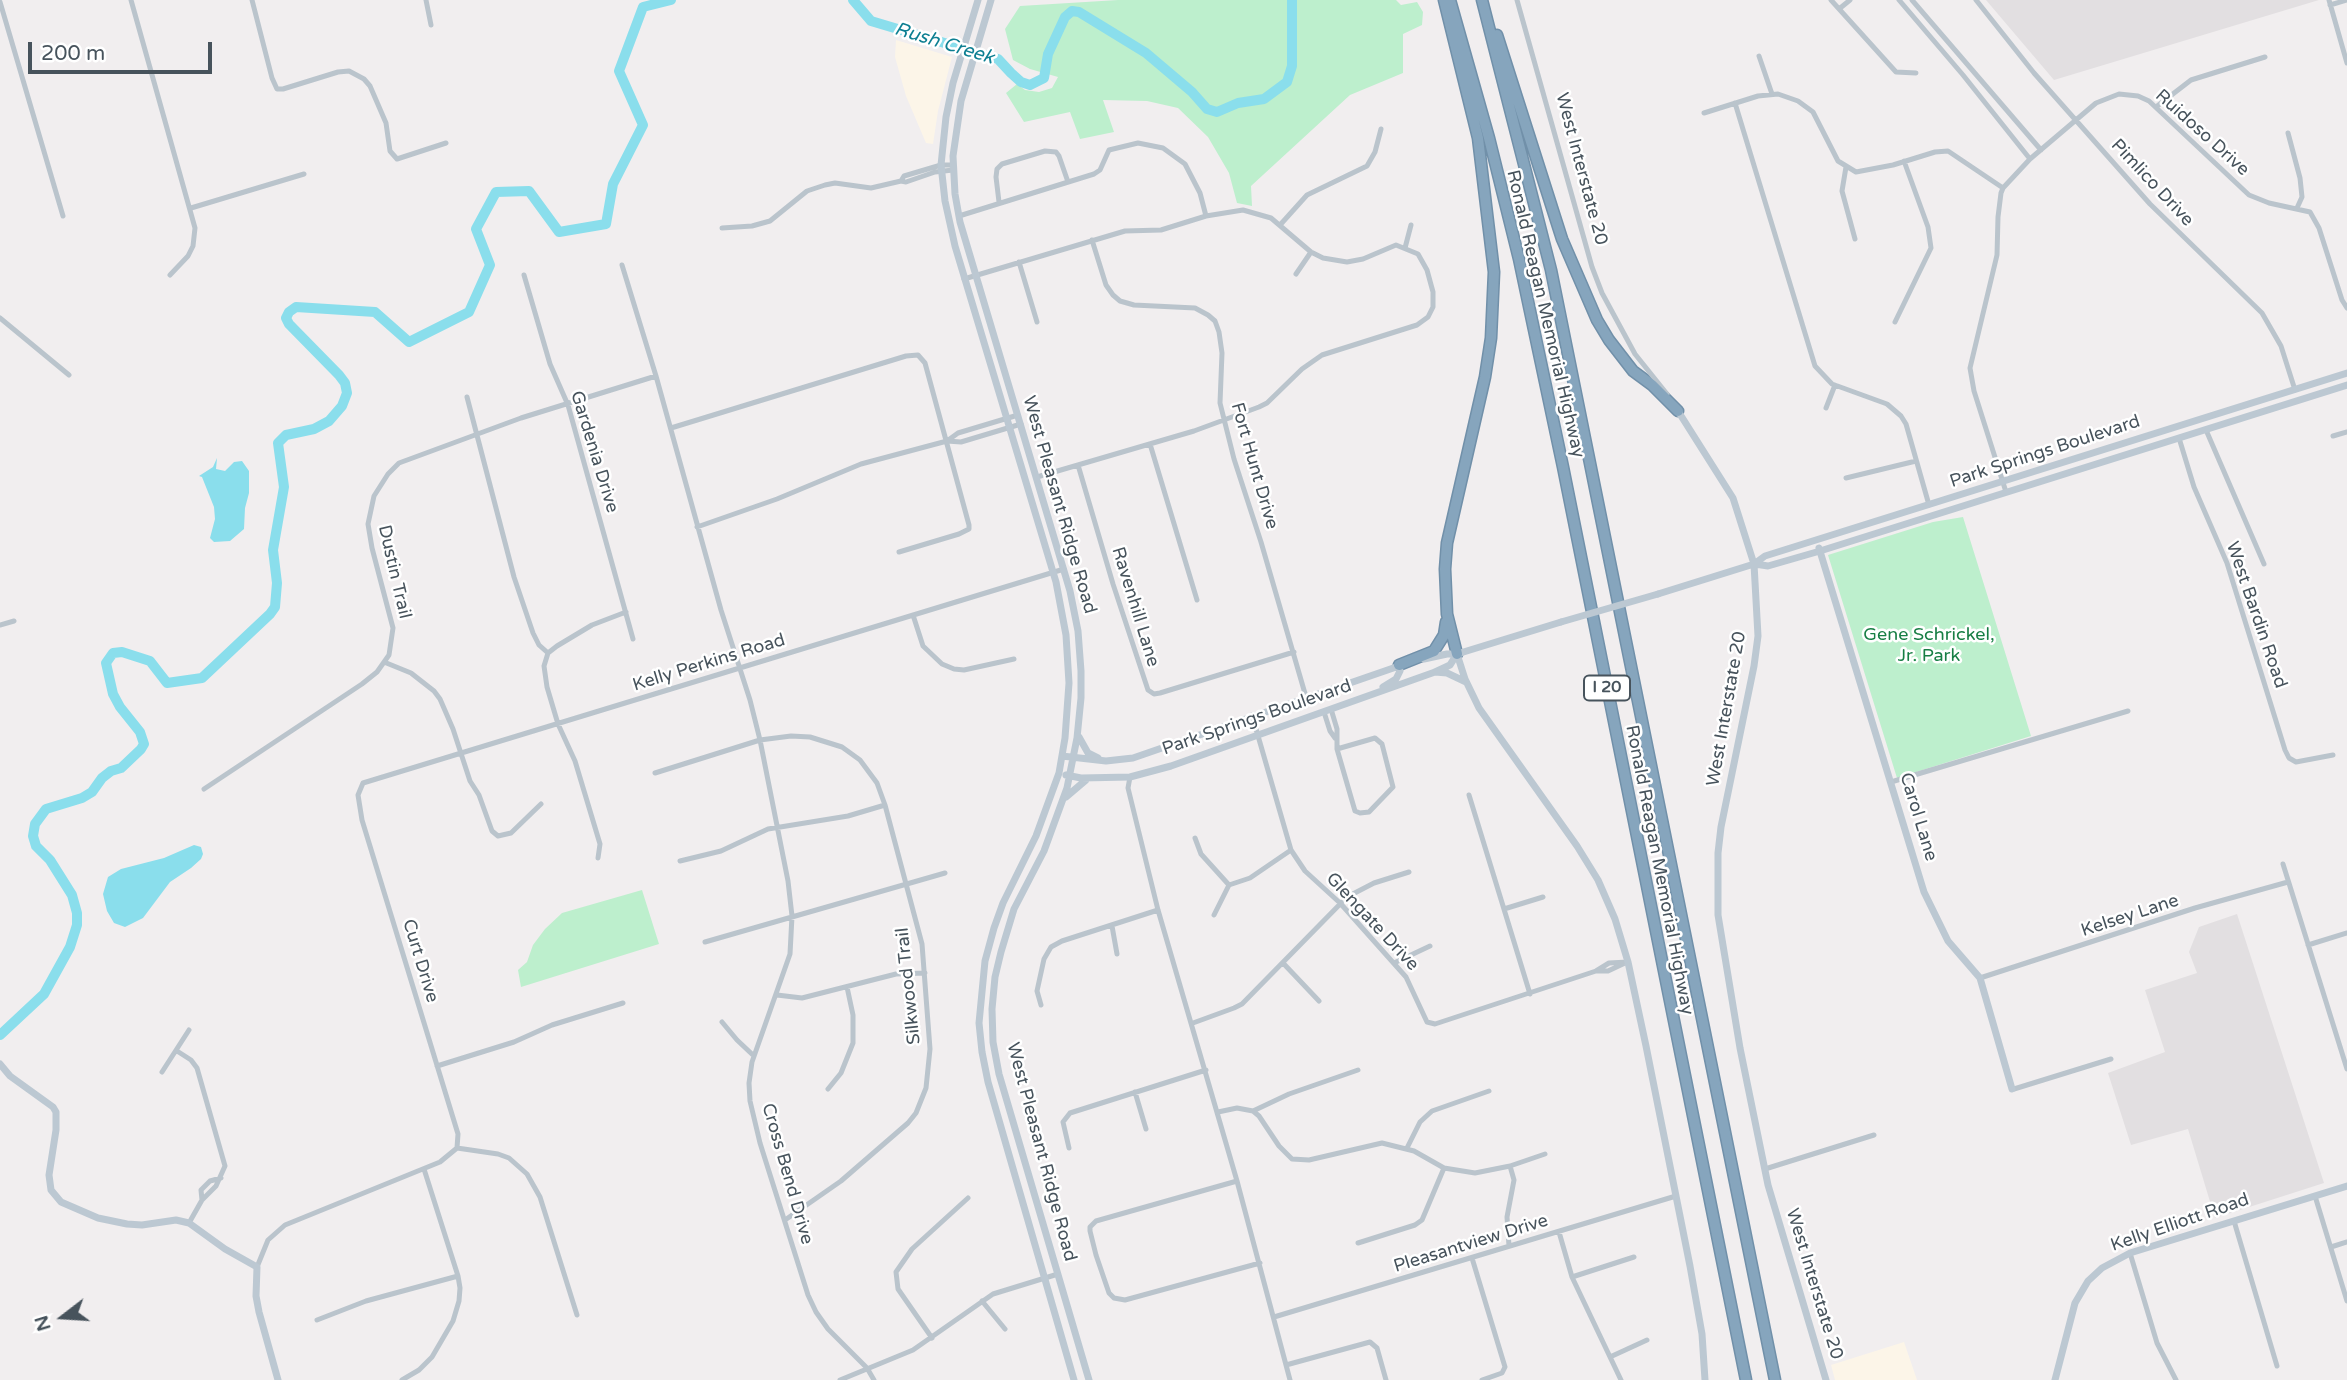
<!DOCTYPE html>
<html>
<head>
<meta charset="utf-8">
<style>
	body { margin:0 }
	#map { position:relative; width:2347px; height:1380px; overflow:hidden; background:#f1eeef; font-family:"Varela Round",sans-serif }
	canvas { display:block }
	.north { position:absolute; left:28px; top:1282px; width:70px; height:70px; -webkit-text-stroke:5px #fff; paint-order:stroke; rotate:253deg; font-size:19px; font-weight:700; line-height:28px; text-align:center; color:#47535c }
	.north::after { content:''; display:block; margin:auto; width:24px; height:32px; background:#47535c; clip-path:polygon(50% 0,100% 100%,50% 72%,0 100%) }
	.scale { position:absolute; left:28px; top:42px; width:184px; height:32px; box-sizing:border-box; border:4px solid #47535c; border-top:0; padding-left:9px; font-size:21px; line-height:24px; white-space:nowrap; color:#47535c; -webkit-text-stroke:5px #fff; paint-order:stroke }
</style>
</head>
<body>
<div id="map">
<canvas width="2347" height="1380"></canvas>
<div class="north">N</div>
<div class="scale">200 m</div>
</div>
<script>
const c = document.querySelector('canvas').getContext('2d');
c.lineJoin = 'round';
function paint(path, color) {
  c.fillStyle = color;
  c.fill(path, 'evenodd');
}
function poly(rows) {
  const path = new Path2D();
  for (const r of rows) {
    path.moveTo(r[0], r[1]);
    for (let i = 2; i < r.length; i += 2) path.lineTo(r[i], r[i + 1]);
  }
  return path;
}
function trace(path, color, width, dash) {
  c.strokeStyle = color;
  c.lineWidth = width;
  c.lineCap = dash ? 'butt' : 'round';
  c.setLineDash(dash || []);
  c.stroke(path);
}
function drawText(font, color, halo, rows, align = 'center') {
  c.font = font + ' "Varela Round",sans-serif';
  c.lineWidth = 5;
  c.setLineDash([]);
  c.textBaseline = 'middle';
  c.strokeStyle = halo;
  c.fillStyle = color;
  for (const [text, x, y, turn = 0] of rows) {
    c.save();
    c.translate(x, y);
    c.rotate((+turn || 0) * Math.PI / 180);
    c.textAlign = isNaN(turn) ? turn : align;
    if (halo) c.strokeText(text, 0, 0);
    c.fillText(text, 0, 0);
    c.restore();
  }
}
const commercial = poly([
	[896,40,952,57,938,111,933,144,926,143,906,96,895,57],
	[1904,1342,1917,1380,1835,1380,1831,1365]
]);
const education = poly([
	[1986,0,2319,0,2054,80],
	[2237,914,2324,1183,2215,1218,2188,1129,2131,1145,2108,1073,2165,1052,2145,990,2197,973,2189,952,2199,927]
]);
const green = poly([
	[1118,0,1396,0,1401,5,1417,2,1423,12,1422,25,1403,34,1403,73,1350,95,1251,186,1252,206,1237,203,1229,173,1208,137,1178,108,1147,101,1103,100,1114,132,1080,139,1070,112,1024,122,1006,93,1017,84,1025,90,1039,92,1052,88,1058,77,1030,69,1013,60,1005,29,1020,6],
	[1963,517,2031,736,1897,778,1828,555,1933,522],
	[642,890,659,944,521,987,518,970,527,962,533,945,545,929,562,913]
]);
const water = poly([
	[217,458,216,469,225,471,234,462,242,461,249,471,249,493,245,508,244,529,230,541,214,542,210,538,215,519,214,507,202,477,199,476,213,467],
	[194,845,201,847,203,854,201,859,191,868,170,882,143,918,125,927,114,923,107,911,103,894,108,877,121,869,164,858]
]);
const river = poly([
	[853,0,871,21,998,59,1011,73,1021,82,1030,85,1044,78,1048,54,1065,17,1072,11,1079,12,1146,53,1192,92,1207,109,1217,112,1238,103,1264,99,1287,82,1292,66,1292,0],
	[0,1035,44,994,70,947,77,925,77,913,72,895,50,860,36,846,33,836,35,824,46,809,82,798,92,792,102,778,111,771,121,768,141,749,144,744,140,732,120,707,113,694,106,663,113,653,122,652,150,661,167,683,202,678,270,614,275,607,277,583,273,550,284,487,278,443,286,435,314,429,329,421,342,406,347,393,345,383,339,375,289,324,286,318,289,312,296,307,375,312,409,342,469,312,490,265,476,229,496,192,529,191,559,232,606,224,613,184,643,125,619,71,643,7,671,0]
]);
const street = poly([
	[131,0,195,228,193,246,188,256,170,275],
	[252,0,272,78,277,89,283,89,338,72,349,71,364,79,370,86,386,123,390,151,397,159,446,143],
	[426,0,431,25],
	[1517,0,1592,267,1602,293,1635,354,1667,394],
	[1831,0,1896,72,1916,73],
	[1899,0,1963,75,2030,159],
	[1912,0,2041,150],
	[1976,0,2034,73,2150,204,2262,313,2281,346,2295,390],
	[2329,0,2347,63],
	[0,2,63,216],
	[2330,5,2347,0],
	[1839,9,1850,0],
	[1759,56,1772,94],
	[1735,103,1815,366,1832,384,1887,404,1901,416,1906,424,1929,505],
	[2156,107,2191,80,2265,57],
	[1704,113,1758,96,1778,94,1798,101,1813,112,1838,161,1856,172,1893,165,1935,152,1948,151,2003,188],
	[2288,133,2300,178,2302,197,2297,208],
	[1846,167,1842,191,1855,239],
	[901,181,904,176,941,165,953,165],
	[999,202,996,177,997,169,1002,164,1045,151,1056,152,1059,156,1068,182],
	[191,208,304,174],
	[959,216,1094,174,1100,170,1109,150,1138,143,1163,148,1185,164,1200,193,1206,216],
	[1280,225,1307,195,1367,166,1375,152,1381,129],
	[722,228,752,226,770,221,807,191,825,185,835,183,871,188,901,181,906,182,935,172,953,170],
	[1092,240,1106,285,1113,295,1120,301,1134,305,1195,308,1208,315,1215,321,1219,332,1222,353,1220,403,1234,459,1261,542,1306,697],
	[1405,248,1411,225],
	[1019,262,1037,322],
	[622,265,656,376,721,610,750,700,760,740,788,881,792,916,790,954,752,1062,749,1083,750,1101,760,1143,808,1295,816,1312,828,1329,867,1368,874,1380],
	[1296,274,1311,252],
	[524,275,550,364,568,405,633,639],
	[964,279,1125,231,1161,230,1206,216,1243,210,1271,218,1311,252,1323,258,1347,262,1363,259,1396,245,1418,254,1427,270,1433,292,1433,307,1428,317,1417,325,1322,355,1302,369,1267,403,1259,407,1194,431,1037,477],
	[0,318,69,375],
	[1895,322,1931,248,1928,227,1904,161],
	[467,397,514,577,533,633,539,645,548,653],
	[1826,408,1835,385],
	[671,428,906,356,918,355,925,363,969,525,969,529,959,534,899,552],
	[2206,430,2264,564],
	[2333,436,2347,432],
	[2179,438,2194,487,2227,563,2285,750,2289,758,2296,762,2333,755],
	[947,441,958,433,1018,415],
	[1150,444,1197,600],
	[1078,465,1113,584,1148,690,1154,694,1160,693,1294,652],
	[1846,478,1916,461],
	[2006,492,1974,391,1970,368,1997,255,1998,217,2001,193,2003,188,2030,159,2096,103,2119,94,2138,96,2149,101,2249,195,2269,203,2310,212,2319,228,2342,300,2347,308],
	[697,527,777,499,861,464,947,441,961,442,1021,424],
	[913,615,923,646,942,664,954,669,964,670,1014,659],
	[0,625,14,621],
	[384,662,411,673,434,691,440,699,453,729,470,781,479,795,492,831,498,836,511,833,541,804],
	[1331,709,1337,729,1337,749,1355,811,1360,813,1369,812,1393,787,1382,744,1375,738,1337,749],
	[1324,712,1330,731,1335,738],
	[1252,715,1291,850,1305,871,1340,903,1406,977,1427,1022,1435,1024,1596,971,1609,963,1628,962],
	[655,773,760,740,791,736,810,737,842,747,860,760,877,783,885,805,922,944,930,1049,926,1088,916,1113,908,1123,841,1181,785,1220],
	[1130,777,1128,788,1158,910,1237,1181,1290,1380],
	[1891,782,2128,711],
	[204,789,362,684,377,672,389,655,393,628,372,548,368,524,374,496,388,474,399,463,521,418,656,376],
	[1469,795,1530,994],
	[1195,838,1201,854,1229,885],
	[598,858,600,844,575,761,558,724,547,687,544,666,548,653,557,646,592,625,626,612],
	[680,861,721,851,768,829,848,816,885,805],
	[2283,864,2347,1069],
	[1229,885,1250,878,1291,850],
	[1504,909,1543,897],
	[1214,915,1229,885],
	[1112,926,1117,954],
	[705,942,945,873],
	[2308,945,2347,933],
	[1283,963,1319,1001],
	[1394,963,1430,946],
	[1596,971,1608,971,1625,963],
	[1980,978,2195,908,2288,882],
	[777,995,802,998,896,974,925,973],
	[1041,1005,1037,991,1044,959,1051,947,1062,941,1158,910],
	[722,1022,737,1040,754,1056],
	[1193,1023,1234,1008,1242,1004,1347,897,1374,883,1409,872],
	[177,1051,191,1060,197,1068,225,1166,216,1186,202,1200,189,1223],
	[437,1066,514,1042,552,1025,623,1003],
	[162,1072,189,1030],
	[828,1089,841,1073,853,1043,853,1015,847,987],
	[2014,1089,2111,1059],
	[1135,1092,1146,1129],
	[1253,1111,1289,1094,1358,1070],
	[1218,1112,1237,1108,1253,1111,1259,1116,1279,1146,1292,1159,1309,1160,1382,1143,1414,1151,1444,1168,1475,1173,1510,1166,1545,1154],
	[457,1148,458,1134,362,820,358,795,363,783,1064,569],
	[457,1148,498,1154,509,1158,527,1174,540,1197,577,1315],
	[1069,1148,1063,1122,1070,1113,1206,1070],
	[1407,1148,1420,1122,1432,1111,1489,1091],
	[1765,1169,1874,1135],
	[1237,1181,1096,1221,1090,1227,1090,1231,1096,1255,1109,1293,1114,1298,1125,1300,1260,1263],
	[2315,1196,2347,1301],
	[202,1200,201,1190,210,1181,221,1178],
	[2234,1221,2277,1366],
	[1559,1232,1572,1277,1621,1380],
	[1358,1243,1415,1225,1422,1220,1444,1168],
	[1509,1246,1507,1217,1514,1180,1510,1166],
	[2331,1247,2347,1242],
	[2130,1253,2157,1343,2176,1380],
	[1472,1258,1505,1367,1502,1373,1482,1380],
	[257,1267,268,1240,285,1225,440,1162,457,1148],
	[1572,1277,1634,1257],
	[982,1301,1005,1329],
	[1274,1317,1676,1196],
	[317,1320,366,1301,458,1276],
	[932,1338,898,1289,896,1272,912,1249,968,1198],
	[1610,1357,1647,1340],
	[1286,1365,1370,1342,1377,1348,1386,1380],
	[402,1380,419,1370,432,1357,453,1321,459,1301,460,1288,458,1276,424,1169],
	[840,1380,913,1350,993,1294,1058,1274]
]);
const secondary = poly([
	[978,0,953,83,946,117,941,165,945,201,955,246,1056,582,1066,635,1069,683,1065,738,1059,773,1036,836,1003,903,994,928,985,961,979,1023,982,1052,988,1082,1074,1380],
	[991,0,961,101,953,156,955,194,960,222,1070,591,1078,631,1081,671,1081,698,1077,738,1067,788,1044,851,1014,909,1001,952,995,977,992,1009,993,1042,999,1074,1089,1380],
	[1678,411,1733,498,1754,564,1758,636,1754,666,1721,827,1718,853,1718,915,1740,1048,1768,1185,1826,1380],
	[1819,548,1924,892,1948,941,1980,978,2012,1089],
	[1755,564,1768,566,1820,551,2347,385],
	[1658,594,1754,564,1765,556,2347,373],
	[1457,654,1465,679,1479,708,1577,846,1598,880,1615,919,1628,962,1646,1046,1690,1266,1702,1334,1705,1380],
	[1424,659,1447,654,1457,654,1561,622],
	[1435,672,1447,673,1466,682],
	[1383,687,1396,679,1400,671,1399,665],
	[1079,737,1088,753,1098,758],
	[1062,756,1106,761,1133,758,1402,665],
	[1066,775,1081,778,1130,777,1171,766,1435,672,1450,665,1457,654],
	[1066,797,1086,780],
	[0,1064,10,1076,53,1107,56,1112,56,1130,49,1175,51,1190,61,1202,98,1218,127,1224,142,1225,176,1220,189,1223,225,1249,257,1267,256,1296,259,1312,278,1380],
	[2055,1380,2075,1303,2088,1281,2102,1268,2130,1253,2347,1186]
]);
const highway = poly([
	[1444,0,1478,138,1494,272,1491,338,1485,377,1447,543,1445,569,1447,614,1457,654],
	[1450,0,1489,138,1519,259,1563,467,1746,1380],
	[1482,0,1551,270,1775,1380],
	[1497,35,1562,239,1597,320,1609,340,1633,371,1652,385,1678,411],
	[1399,665,1434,651,1444,635,1446,622]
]);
const secondaryBridge = poly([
	[1561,622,1658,594]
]);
const shields = [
	[1607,688,46]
];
const shieldNames = [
	["I 20",1607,688]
];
const streetNames = [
	["Ruidoso Drive",2202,133,42],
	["West Interstate 20",1581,169,75],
	["Pimlico Drive",2152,183,47],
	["Ronald Reagan Memorial Highway",1545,314,77],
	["Gardenia Drive",594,452,73],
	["Park Springs Boulevard",2045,452,-18],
	["Fort Hunt Drive",1254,466,74],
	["West Pleasant Ridge Road",1059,505,74],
	["Dustin Trail",394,572,77],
	["Ravenhill Lane",1135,607,73],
	["West Bardin Road",2256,615,71],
	["Kelly Perkins Road",709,663,-17],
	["West Interstate 20",1727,709,-80],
	["Park Springs Boulevard",1257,718,-19],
	["Carol Lane",1918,817,73],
	["Ronald Reagan Memorial Highway",1659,870,79],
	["Kelsey Lane",2130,916,-18],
	["Glengate Drive",1372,922,47],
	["Curt Drive",420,961,73],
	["Silkwood Trail",909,986,-96],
	["West Pleasant Ridge Road",1041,1152,75],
	["Cross Bend Drive",787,1174,74],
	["Kelly Elliott Road",2180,1223,-19],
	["Pleasantview Drive",1471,1244,-17],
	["West Interstate 20",1814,1284,73]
];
const parkNames = [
	["Gene Schrickel,",1929,635],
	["Jr. Park",1929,656]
];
const waterNames = [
	["Rush Creek",944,44,17]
];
paint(commercial, '#fcf5e8');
paint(education, '#e2dfe1');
paint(green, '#bdefcd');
paint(water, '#8adeec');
trace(river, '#8adeec', 10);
trace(highway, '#7190a9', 13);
trace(street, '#bac4cc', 5);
trace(secondary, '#bcc8d2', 7);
trace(highway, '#86a5bd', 10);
trace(secondaryBridge, '#bcc8d2', 7);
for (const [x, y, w] of shields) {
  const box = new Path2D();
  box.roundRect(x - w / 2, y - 12.5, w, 25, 5);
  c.fillStyle = '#fff';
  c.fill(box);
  trace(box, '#47535c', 2);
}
drawText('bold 16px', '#47535c', null, shieldNames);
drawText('18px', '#47535c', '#fff', streetNames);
drawText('18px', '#177e44', '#fff', parkNames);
drawText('italic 19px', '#0d7f92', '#fff', waterNames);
</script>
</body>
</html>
